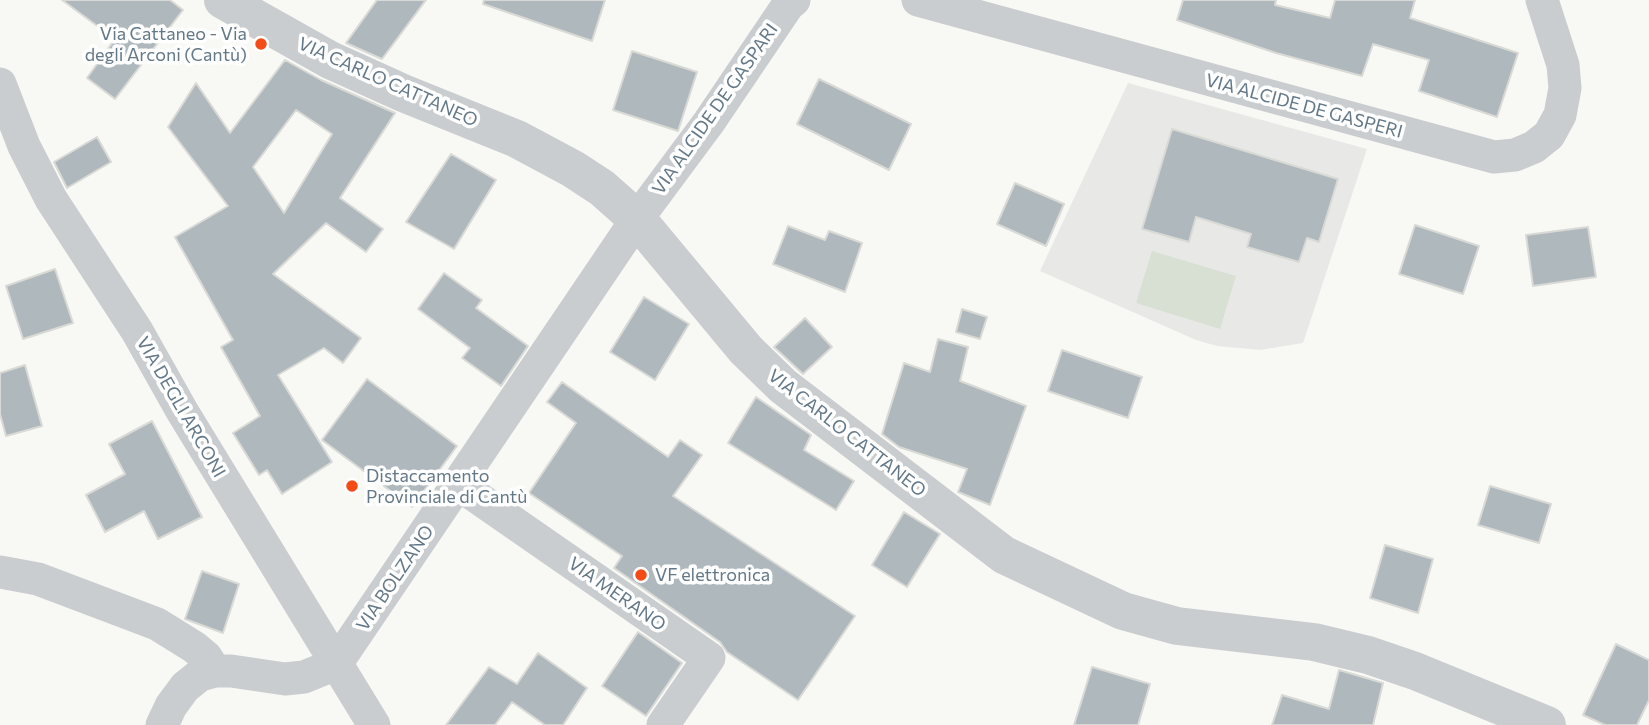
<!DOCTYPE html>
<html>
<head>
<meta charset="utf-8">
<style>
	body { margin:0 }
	canvas { display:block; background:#f8f8f4 }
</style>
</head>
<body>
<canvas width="1649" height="725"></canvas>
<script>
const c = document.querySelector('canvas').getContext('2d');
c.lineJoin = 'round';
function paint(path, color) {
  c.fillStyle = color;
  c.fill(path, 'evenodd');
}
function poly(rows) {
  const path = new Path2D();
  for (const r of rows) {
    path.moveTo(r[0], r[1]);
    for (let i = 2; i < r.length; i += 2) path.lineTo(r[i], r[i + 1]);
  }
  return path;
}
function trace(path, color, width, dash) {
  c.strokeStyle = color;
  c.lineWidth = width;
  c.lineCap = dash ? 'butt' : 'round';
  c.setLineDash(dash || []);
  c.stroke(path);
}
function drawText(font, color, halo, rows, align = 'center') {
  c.font = font + ' Commissioner,sans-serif';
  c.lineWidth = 7;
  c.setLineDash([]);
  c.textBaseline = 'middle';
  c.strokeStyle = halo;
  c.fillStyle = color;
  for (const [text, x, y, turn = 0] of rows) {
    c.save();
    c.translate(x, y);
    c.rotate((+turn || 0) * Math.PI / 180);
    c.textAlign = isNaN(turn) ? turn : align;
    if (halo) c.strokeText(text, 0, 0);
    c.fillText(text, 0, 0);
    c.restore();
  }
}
const built = poly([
	[1128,83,1367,149,1303,343,1260,350,1217,346,1196,340,1040,271]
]);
const green = poly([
	[1152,251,1236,276,1220,329,1136,303]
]);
const building = poly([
	[62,0,170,0,183,10,115,99,87,78,115,39,62,0],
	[377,0,426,0,382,59,346,43,377,0],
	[484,0,605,0,592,41,483,4,484,0],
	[1183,0,1276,0,1275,5,1330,18,1335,0,1415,0,1410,18,1518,53,1497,117,1419,91,1429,60,1373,44,1362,76,1276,53,1177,20,1183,0],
	[632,51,697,72,678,131,613,110,632,51],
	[285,60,321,80,395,113,340,198,383,229,366,252,326,223,273,274,361,338,343,363,324,348,278,375,332,462,282,494,267,470,259,475,233,433,260,416,221,347,233,340,175,237,228,206,168,127,196,83,230,133,285,60],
	[296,110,332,134,284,213,253,167,296,110],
	[819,79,911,124,889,170,797,124,819,79],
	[1172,129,1338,179,1319,242,1307,238,1299,262,1247,247,1251,234,1196,217,1189,242,1142,229,1172,129],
	[97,137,111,162,67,188,54,162,97,137],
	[451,154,496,180,454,249,406,222,451,154],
	[1015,183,1064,204,1046,246,997,224,1015,183],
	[1415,225,1479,246,1463,294,1399,274,1415,225],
	[788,226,825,240,829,231,862,243,845,292,773,264,788,226],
	[1588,227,1596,277,1533,286,1526,235,1588,227],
	[55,269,73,323,23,339,6,286,55,269],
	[444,273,482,300,476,308,528,346,501,386,462,358,470,348,418,309,444,273],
	[644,297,689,324,655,380,610,352,644,297],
	[962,309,987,317,980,339,956,332,962,309],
	[805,318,832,347,803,374,774,347,805,318],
	[938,339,968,347,960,381,1026,406,990,505,958,492,967,469,899,447,882,434,904,363,930,372,938,339],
	[1062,350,1142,377,1128,418,1048,391,1062,350],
	[25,365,42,426,6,436,0,414,0,373,25,365],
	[367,379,457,446,412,507,322,440,367,379],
	[562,382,668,457,680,440,702,455,673,496,855,616,798,700,727,652,720,642,614,568,622,556,529,493,576,423,547,402,562,382],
	[756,397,811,435,804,450,854,481,836,510,728,443,756,397],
	[152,421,202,517,158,539,144,511,105,532,86,495,125,474,109,444,152,421],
	[1490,486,1551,504,1539,543,1478,525,1490,486],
	[904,512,940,534,907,587,872,565,904,512],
	[1385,545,1433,559,1418,613,1370,598,1385,545],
	[202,571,239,584,223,633,185,619,202,571],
	[638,632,682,663,646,716,602,686,638,632],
	[1616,644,1649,660,1649,700,1637,725,1605,725,1583,715,1616,644],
	[538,653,587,688,563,725,545,725,512,702,495,725,446,725,489,667,517,684,538,653],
	[1092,667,1150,684,1138,725,1074,725,1092,667],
	[1339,670,1383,683,1373,725,1272,725,1282,695,1329,709,1339,670]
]);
const minor = poly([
	[918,0,1494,157,1515,155,1534,147,1549,135,1560,115,1565,88,1563,65,1542,0],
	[0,84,24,146,51,199,137,331,182,411,374,725],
	[458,484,709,658,663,725],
	[0,572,38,579,157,624,194,647,206,657,215,671],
	[162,725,171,706,185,687,200,675,215,671,231,671,285,679,304,677,336,664,637,219,709,122,788,5,794,0]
]);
const tertiary = poly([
	[223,0,330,60,403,93,517,139,573,169,602,188,637,219,746,350,783,386,1004,555,1123,611,1177,626,1314,642,1368,655,1415,671,1547,725]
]);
const markers = [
	[261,44,7,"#f54b16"],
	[352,486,7,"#f54b16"],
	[641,575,7,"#f54b16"]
];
const poiNames = [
	["Via Cattaneo - Via",247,34,"right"],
	["degli Arconi (Cantù)",247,55,"right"],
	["Distaccamento",366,476],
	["Provinciale di Cantù",366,497],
	["VF elettronica",655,575]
];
const streetNames = [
	["VIA CARLO CATTANEO",388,82,24],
	["VIA ALCIDE DE GASPERI",1304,106,15],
	["VIA ALCIDE DE GASPARI",715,109,-55],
	["VIA DEGLI ARCONI",181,407,60],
	["VIA CARLO CATTANEO",847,433,38],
	["VIA BOLZANO",395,578,-56],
	["VIA MERANO",617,594,35]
];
paint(built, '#e8e9e7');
paint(green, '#d8e0d4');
paint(building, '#aeb8bd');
trace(building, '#d9d9d6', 2);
trace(minor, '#cacdd0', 33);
trace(tertiary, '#cacdd0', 38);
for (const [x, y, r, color] of markers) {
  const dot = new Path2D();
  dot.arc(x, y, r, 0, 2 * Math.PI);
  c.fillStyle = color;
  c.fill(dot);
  trace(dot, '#fff', 2.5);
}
drawText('18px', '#637888', '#fff', poiNames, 'left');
drawText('18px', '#637888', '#fff', streetNames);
</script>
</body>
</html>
